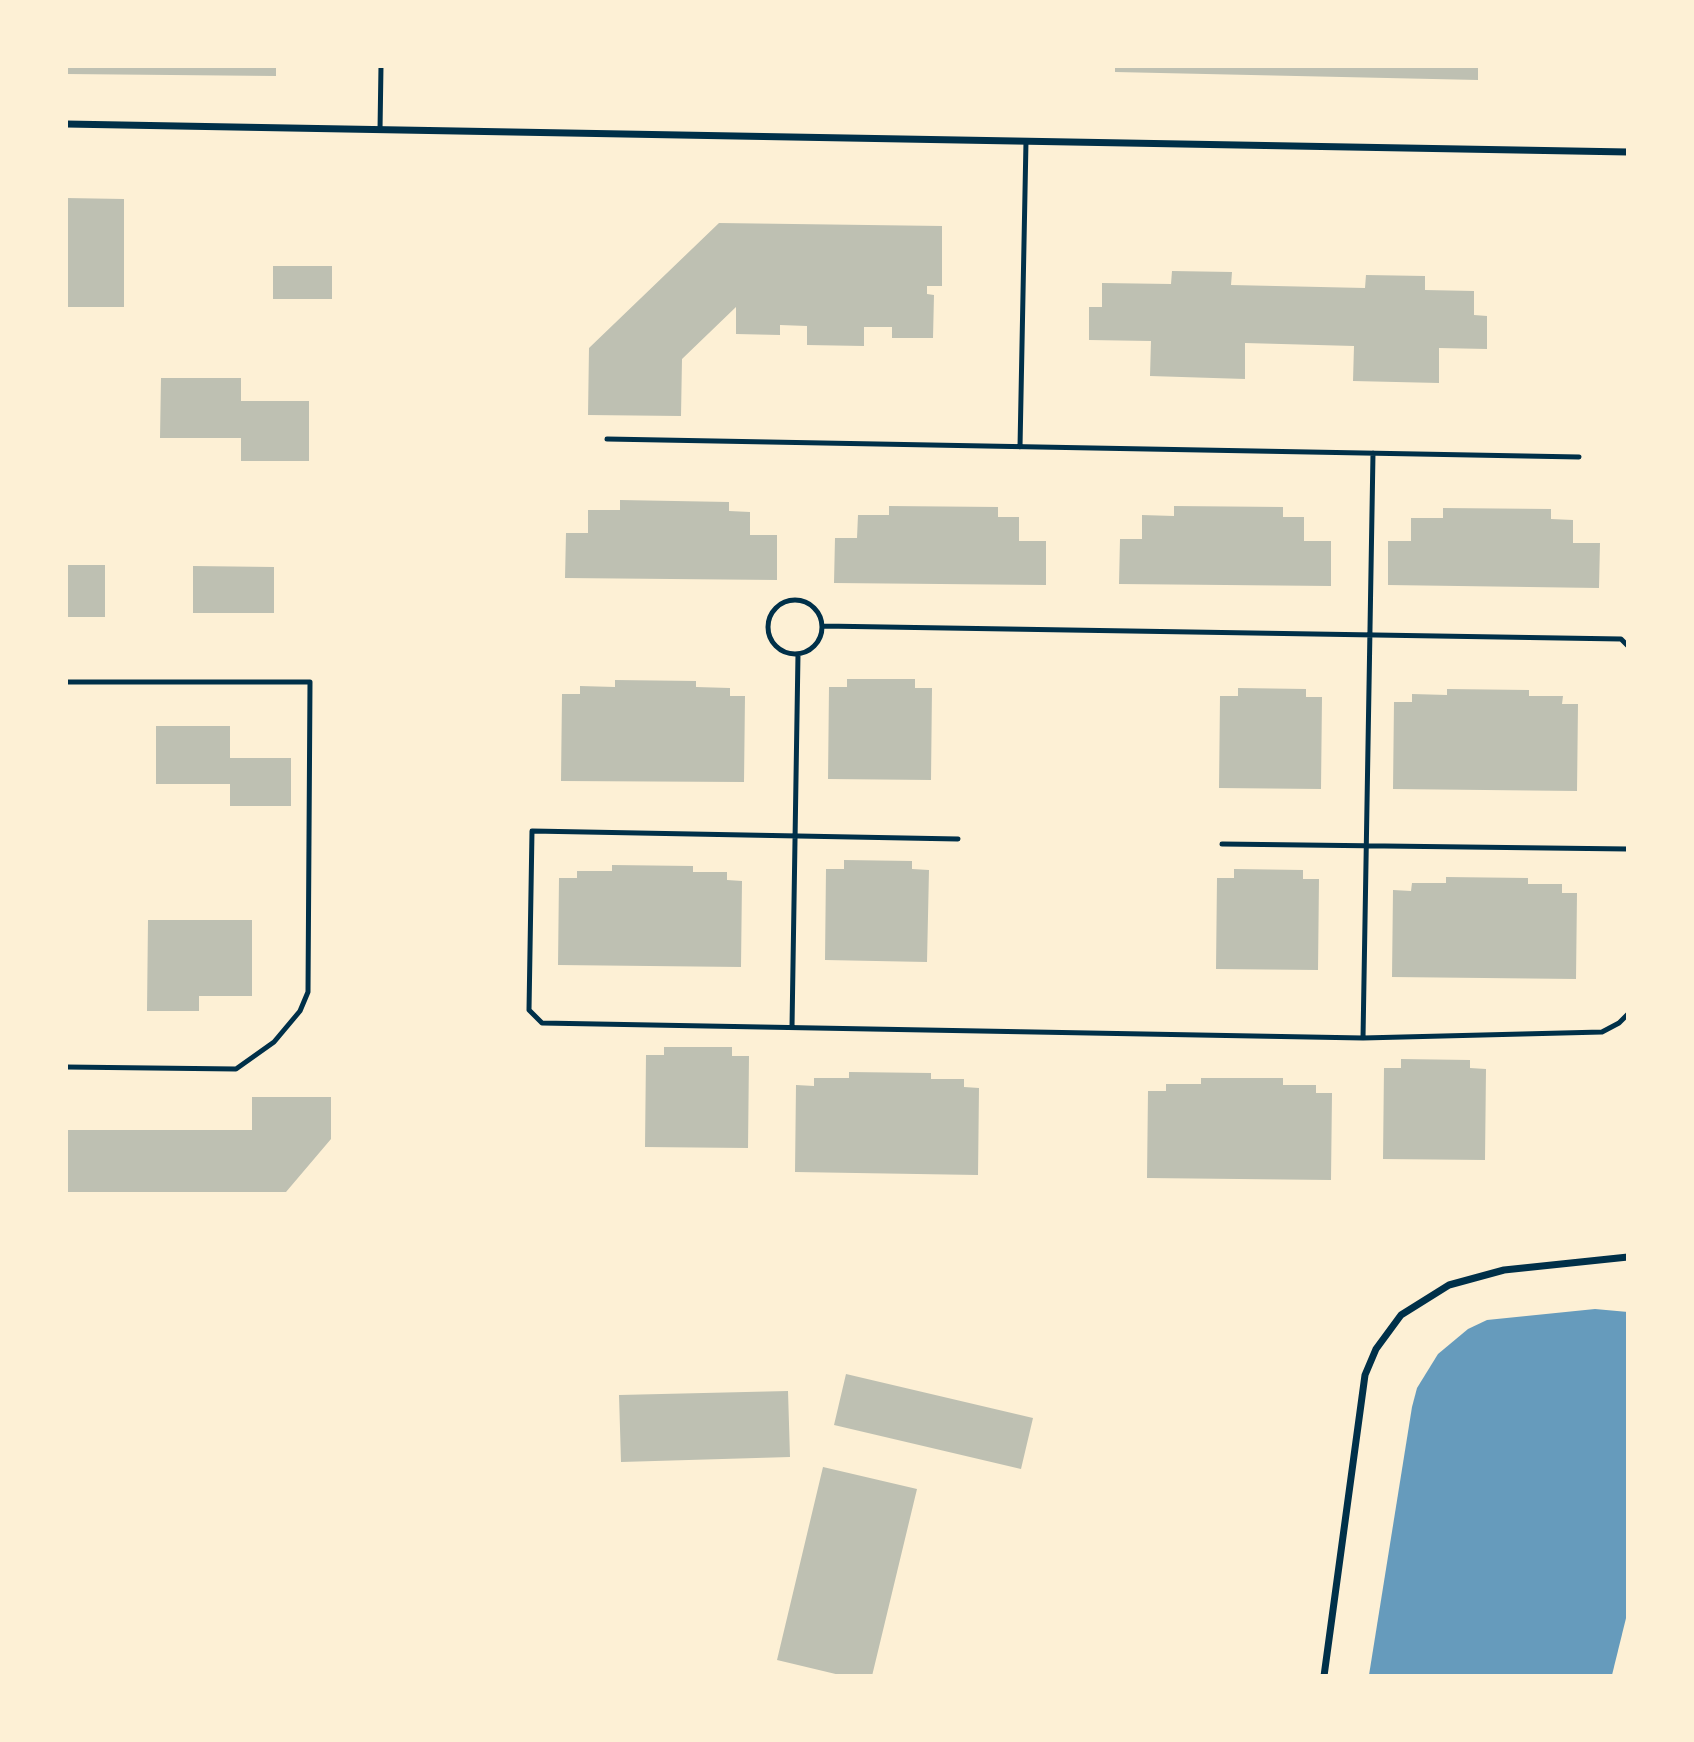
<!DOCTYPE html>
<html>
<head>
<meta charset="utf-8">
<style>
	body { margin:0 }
	#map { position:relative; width:1694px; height:1742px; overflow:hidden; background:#fdf0d5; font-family:Helvetica,sans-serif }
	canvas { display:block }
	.frame { position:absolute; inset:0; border:68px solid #fdf0d5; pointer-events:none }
</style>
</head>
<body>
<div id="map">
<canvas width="1694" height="1742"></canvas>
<div class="frame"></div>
</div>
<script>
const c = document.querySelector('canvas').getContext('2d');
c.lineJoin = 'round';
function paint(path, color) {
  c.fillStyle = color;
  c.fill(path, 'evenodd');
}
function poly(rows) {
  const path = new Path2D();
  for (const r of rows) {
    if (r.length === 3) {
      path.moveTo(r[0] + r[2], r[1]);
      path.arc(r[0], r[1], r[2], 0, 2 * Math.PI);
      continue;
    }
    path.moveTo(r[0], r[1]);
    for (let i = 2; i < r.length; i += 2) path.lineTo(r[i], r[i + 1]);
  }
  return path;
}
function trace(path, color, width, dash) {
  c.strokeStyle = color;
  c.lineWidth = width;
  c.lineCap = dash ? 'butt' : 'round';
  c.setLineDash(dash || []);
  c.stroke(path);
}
const water = poly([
	[1595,1309,1628,1312,1628,1610,1612,1675,1369,1675,1412,1407,1417,1388,1438,1354,1468,1329,1487,1320]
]);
const building = poly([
	[66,66,276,66,276,76,66,74],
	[1115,66,1478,66,1478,80,1115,72],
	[66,198,124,199,124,307,66,307],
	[719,223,942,226,942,286,927,286,927,294,934,295,933,338,892,338,892,327,864,327,864,346,807,345,807,326,780,325,780,335,736,334,736,307,682,359,681,416,588,415,589,348],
	[273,266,332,266,332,299,273,299],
	[1172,271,1232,272,1231,285,1365,288,1366,275,1425,276,1425,290,1474,291,1474,315,1487,316,1487,349,1439,348,1439,383,1353,381,1354,346,1245,343,1245,379,1150,376,1151,341,1089,340,1089,307,1102,307,1102,283,1171,284],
	[161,378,241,378,241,401,309,401,309,461,241,461,241,438,160,438],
	[620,500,729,502,729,511,750,512,750,535,777,535,777,580,565,578,566,533,588,533,588,510,620,510],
	[889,506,998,507,998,517,1019,517,1019,541,1046,541,1046,585,834,583,835,538,857,538,858,515,889,515],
	[1174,506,1283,507,1283,517,1304,517,1304,541,1331,541,1331,586,1119,584,1120,539,1142,539,1142,515,1174,516],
	[1443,508,1551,509,1551,519,1573,520,1573,543,1600,543,1599,588,1388,585,1388,541,1411,541,1411,518,1443,518],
	[66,565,105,565,105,617,66,617],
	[193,566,274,567,274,613,193,613],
	[847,679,915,679,915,688,932,688,931,780,828,779,829,687,847,687],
	[615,680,696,681,696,687,730,688,730,696,745,696,744,782,561,781,562,694,580,694,580,686,615,687],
	[1238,688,1306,689,1306,697,1322,697,1321,789,1219,788,1220,696,1238,696],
	[1447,689,1529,690,1529,696,1563,696,1562,704,1578,704,1577,791,1393,789,1394,702,1412,702,1412,694,1447,695],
	[156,726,230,726,230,758,291,758,291,806,230,806,230,784,156,784],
	[844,860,912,861,912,869,929,870,927,962,825,960,826,869,844,869],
	[612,865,693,866,693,872,727,872,727,880,742,881,741,967,558,965,559,878,577,878,577,871,612,871],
	[1234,869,1303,870,1303,879,1319,879,1318,970,1216,969,1217,878,1234,878],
	[1446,877,1528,878,1528,884,1562,884,1562,893,1577,893,1576,979,1392,977,1393,890,1411,891,1412,883,1446,883],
	[148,920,252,920,252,996,199,996,199,1011,147,1011],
	[664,1047,732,1047,732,1056,749,1056,748,1148,645,1147,646,1055,664,1055],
	[1401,1059,1470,1060,1470,1068,1486,1069,1485,1160,1383,1159,1384,1068,1401,1068],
	[849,1072,931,1073,931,1079,964,1079,964,1087,979,1088,978,1175,795,1172,796,1085,814,1086,814,1078,849,1078],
	[1201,1078,1283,1078,1283,1085,1316,1085,1316,1093,1332,1093,1331,1180,1147,1178,1148,1091,1166,1091,1166,1084,1201,1084],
	[252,1097,331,1097,331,1139,286,1192,66,1192,66,1130,252,1130],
	[846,1374,1033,1418,1021,1469,834,1425],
	[788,1391,790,1457,621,1462,619,1395],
	[823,1467,917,1489,872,1676,844,1676,777,1660]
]);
const service = poly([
	[380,130,381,66],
	[607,439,1579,457],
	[1020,447,1026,141],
	[795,627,27],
	[823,626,1621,639,1628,646],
	[66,682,310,682,308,992,300,1011,274,1042,236,1069,66,1067],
	[958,839,532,831,529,1010,542,1023,1363,1038,1373,453],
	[1222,844,1628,849],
	[792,1027,798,654],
	[1363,1038,1602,1032,1619,1023,1628,1014]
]);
const minor = poly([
	[66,124,1628,152],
	[1324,1676,1365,1375,1376,1349,1401,1315,1449,1285,1504,1270,1628,1257]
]);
paint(water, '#669bbc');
paint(building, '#bec0b2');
trace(service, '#003049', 5);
trace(minor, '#003049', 7);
</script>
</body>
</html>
